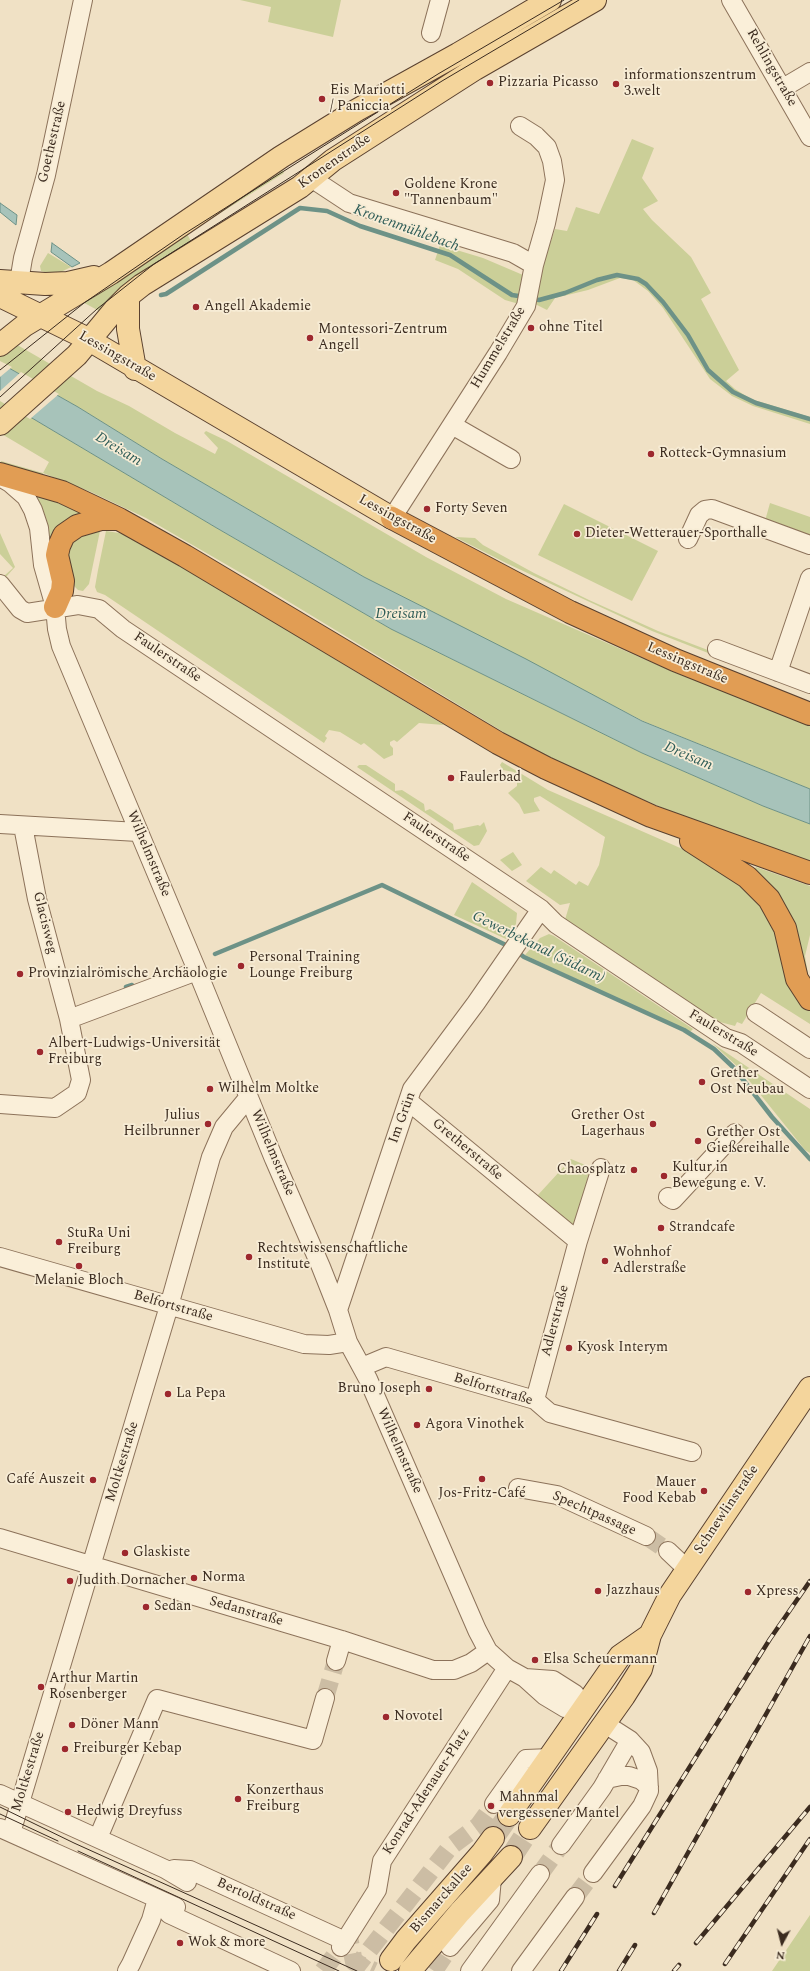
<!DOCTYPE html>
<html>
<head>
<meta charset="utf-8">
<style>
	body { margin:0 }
	#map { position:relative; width:810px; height:1971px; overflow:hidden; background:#f0e1c5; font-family:Spectral,serif }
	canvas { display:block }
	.north { position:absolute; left:762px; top:1923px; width:40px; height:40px; -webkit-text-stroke:3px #f7ecd5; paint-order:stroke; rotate:187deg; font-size:11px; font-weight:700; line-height:16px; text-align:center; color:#3b2b1f }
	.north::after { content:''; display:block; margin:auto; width:14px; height:18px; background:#3b2b1f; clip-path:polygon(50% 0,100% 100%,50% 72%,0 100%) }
</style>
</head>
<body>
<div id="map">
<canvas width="810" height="1971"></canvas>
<div class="north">N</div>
</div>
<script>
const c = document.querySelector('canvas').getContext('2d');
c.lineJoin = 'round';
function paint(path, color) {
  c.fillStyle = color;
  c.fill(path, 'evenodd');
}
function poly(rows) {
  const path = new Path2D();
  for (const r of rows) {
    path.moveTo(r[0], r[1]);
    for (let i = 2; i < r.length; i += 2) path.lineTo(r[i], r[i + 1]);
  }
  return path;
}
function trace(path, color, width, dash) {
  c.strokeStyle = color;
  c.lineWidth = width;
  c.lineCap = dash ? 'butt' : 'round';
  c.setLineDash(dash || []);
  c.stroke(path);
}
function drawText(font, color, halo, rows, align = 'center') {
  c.font = font + ' Spectral,serif';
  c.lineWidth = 3.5;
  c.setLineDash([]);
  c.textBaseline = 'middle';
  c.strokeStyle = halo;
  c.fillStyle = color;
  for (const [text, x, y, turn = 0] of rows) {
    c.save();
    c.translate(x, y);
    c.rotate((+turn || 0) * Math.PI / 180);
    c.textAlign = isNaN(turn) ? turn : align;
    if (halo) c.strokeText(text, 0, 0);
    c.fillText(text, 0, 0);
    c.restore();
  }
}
const green = poly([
	[240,0,341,0,333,37,268,22,271,7],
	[632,139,654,148,642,178,658,201,643,209,652,220,691,257,711,293,701,299,739,370,726,381,735,389,751,399,810,417,810,424,753,406,732,396,710,379,663,308,648,291,633,280,620,278,588,290,555,298,547,310,533,303,538,279,555,229,567,231,576,207,599,214],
	[279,164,284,173,187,234,192,243,101,312,77,299],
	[440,245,483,258,523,275,519,304,505,300,458,269,435,260],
	[48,253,71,267,61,272,48,273,41,271,40,266],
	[0,335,97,391,129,406,175,433,215,454,218,448,204,433,206,431,227,441,426,557,506,599,676,673,810,725,810,789,643,721,364,577,162,459,78,407,0,363],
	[0,399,215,527,391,629,642,753,763,806,810,824,810,866,688,819,538,753,253,580,146,518,91,492,43,473,43,476,0,466,1,461,43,473,49,462,0,433],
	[36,495,80,511,81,514,50,553,34,497],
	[770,503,810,517,810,538,765,521],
	[564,504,658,551,632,601,538,555],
	[100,531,89,584,83,591,78,590,74,586,62,556,71,539],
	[106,531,119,533,135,538,444,725,419,723,397,742,394,740,390,742,390,745,393,748,393,755,384,759,364,743,361,745,340,732,329,730,325,736,327,738,324,743,105,595,97,592,95,587,98,570],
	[0,533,15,567,6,577,4,576,13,568,0,554],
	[455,537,475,538,483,545,534,573,589,600,658,631,810,689,810,693,652,631,506,563],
	[502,762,548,790,719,865,762,902,810,1009,810,1024,761,993,742,1024,737,1022,735,1026,701,1017,564,923,570,903,560,905,526,881,541,867,551,874,554,870,576,885,579,881,588,886,599,865,605,837,540,796,534,798,534,801,540,811,524,814,519,804,508,793,517,786,517,776,514,772,503,770,500,765],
	[359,765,366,765,395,784,395,791,402,790,424,804,425,811,430,809,453,824,454,830,478,825,480,826,484,822,487,831,479,845,474,846,357,767],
	[513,852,522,865,512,871,500,860],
	[756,867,810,886,810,935,805,956,810,987,754,870],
	[472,882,517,913,516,924,506,939,454,915],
	[549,934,554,936,693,1029,690,1032,525,955,540,938],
	[712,1043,810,1109,810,1153,805,1150,739,1068],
	[571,1159,590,1167,576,1228,537,1196],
	[810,1915,810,1971,772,1971]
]);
const water = poly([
	[0,203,17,215,16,225,0,212,0,203],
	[52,243,80,263,72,267,51,252,52,243],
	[0,363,78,407,162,459,364,577,526,659,642,721,810,789,810,824,763,806,642,753,391,629,215,527,0,399,0,363]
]);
const pier = poly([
	[0,361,12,367,0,377],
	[21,372,59,394,30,419,0,401,0,391]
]);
const stream = poly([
	[161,295,166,294,300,208,327,211,360,226,450,255,512,295,525,297],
	[532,299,539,300,565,293,597,280,617,275,638,279,646,284,663,302,688,335,708,370,717,378,733,392,756,403,810,419],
	[516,951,524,957,684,1030,714,1049,734,1068,772,1117,810,1159],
	[215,954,382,885,510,947],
	[126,987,132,985]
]);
const minorTunnel = poly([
	[646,1536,668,1551],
	[325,1698,336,1661],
	[540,1874,561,1845],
	[575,1897,593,1873],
	[347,1927,354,1962,374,1971],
	[323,1971,341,1947],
	[353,1971,450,1847,478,1826,494,1804],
	[434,1971,450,1947]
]);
const majorTunnel = poly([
	[493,1838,509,1815],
	[511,1857,530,1828]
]);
const minor = poly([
	[731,0,810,137],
	[431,33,440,0],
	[783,88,810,72],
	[311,178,349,203,513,253,534,265],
	[19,282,23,258,46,175,83,0],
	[452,425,511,459],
	[0,477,10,483,26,497,33,510,39,528,43,565,55,607,57,629,61,646,196,968,274,1159,321,1267,338,1310,348,1342,368,1379,477,1630,488,1651,507,1668,525,1678,545,1696,565,1708,583,1709],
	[392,518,498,353,526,306,534,265,546,223,555,180,552,161,547,147,536,136,520,126],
	[688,539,699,515,705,510,712,509,810,545],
	[0,584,20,609,27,613,78,605,99,609,123,629,513,890,541,909,556,924,726,1038,741,1043,810,1089],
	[717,649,810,684],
	[778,672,810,578],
	[0,824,138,832],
	[756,1013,810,1049],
	[69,1019,197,971],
	[408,1101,578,1241],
	[0,1104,55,1108,77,1093,81,1080,69,1019,37,899,23,826],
	[668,1197,673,1200,735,1133],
	[0,1257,304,1344,329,1345,348,1342],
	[338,1310,412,1089,476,1003,541,909],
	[362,1367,386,1357,535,1400,550,1413,692,1452],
	[535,1400,578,1241,601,1168],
	[518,1488,557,1495,646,1536],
	[0,1538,342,1640,433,1670,454,1670,471,1663,488,1651],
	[668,1551,687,1569],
	[336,1661,342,1640],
	[525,1678,553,1680,575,1694,583,1709],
	[607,1779,621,1776,629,1776,641,1780,649,1787],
	[0,1794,165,1869,187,1882],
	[494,1804,526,1759,550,1758],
	[0,1828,176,1907],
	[11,1833,169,1306,211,1157,224,1127,248,1098],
	[98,1838,157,1699,313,1740,325,1698],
	[561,1845,602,1788,630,1740],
	[174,1869,190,1870,345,1941],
	[593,1873,642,1806,649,1791,648,1771,641,1752,630,1740,605,1724],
	[161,1904,169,1914,291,1971],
	[341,1947,377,1890,382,1861,507,1668],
	[450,1947,490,1900,492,1878],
	[127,1971,131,1964,151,1920,157,1899],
	[470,1971,540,1874],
	[521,1971,575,1897]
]);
const major = poly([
	[0,281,45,284,68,283,94,277],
	[0,296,84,337,392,518],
	[128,296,128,329,135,369],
	[0,345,25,325,111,273,281,157,357,110,458,54,550,0],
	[0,424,77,355,116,308,128,296,142,285,300,187,333,160,475,69,595,0],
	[509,1815,620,1656,650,1635],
	[530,1828,624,1696,641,1669,650,1635,670,1595,810,1388],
	[391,1960,406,1940,482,1853,493,1838],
	[410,1971,460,1912,511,1857]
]);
const highway = poly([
	[0,474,62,492,119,519,185,556,498,743,546,768,651,816,810,873],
	[392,518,570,612,675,660,810,714],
	[55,607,62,591,63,581,57,555,59,546,64,535,77,526,101,519,119,519],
	[691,841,747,877,769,899,785,928,797,979,810,999]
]);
const tram = poly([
	[0,370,84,303,184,234,438,74,564,0],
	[0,397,97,309,154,264,442,81,579,0],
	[0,1807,74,1843,357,1971],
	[0,1814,58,1841],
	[78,1851,339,1971]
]);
const rail = poly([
	[615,1886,770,1639,810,1581],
	[654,1913,810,1636],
	[696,1943,810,1807],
	[725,1964,810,1839],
	[561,1971,597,1914],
	[619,1971,635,1945],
	[674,1971,679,1965]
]);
const markers = [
	[490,83,4,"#9d282e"],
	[616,84,4,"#9d282e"],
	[322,99,4,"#9d282e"],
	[396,193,4,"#9d282e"],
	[196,307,4,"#9d282e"],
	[531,328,4,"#9d282e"],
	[310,338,4,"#9d282e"],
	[651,454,4,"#9d282e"],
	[427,509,4,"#9d282e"],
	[577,534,4,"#9d282e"],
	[451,778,4,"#9d282e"],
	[241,966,4,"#9d282e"],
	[20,974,4,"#9d282e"],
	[40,1052,4,"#9d282e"],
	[702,1082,4,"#9d282e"],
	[210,1089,4,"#9d282e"],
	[208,1124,4,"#9d282e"],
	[653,1124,4,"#9d282e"],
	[698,1141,4,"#9d282e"],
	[634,1170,4,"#9d282e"],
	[664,1176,4,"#9d282e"],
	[661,1228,4,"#9d282e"],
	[59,1242,4,"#9d282e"],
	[249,1257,4,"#9d282e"],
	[605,1261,4,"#9d282e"],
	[79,1266,4,"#9d282e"],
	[569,1348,4,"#9d282e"],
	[429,1389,4,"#9d282e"],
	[168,1394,4,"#9d282e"],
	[417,1425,4,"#9d282e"],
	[482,1479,4,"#9d282e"],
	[93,1480,4,"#9d282e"],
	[704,1491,4,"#9d282e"],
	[125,1553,4,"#9d282e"],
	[194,1578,4,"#9d282e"],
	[70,1581,4,"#9d282e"],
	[598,1591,4,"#9d282e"],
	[748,1592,4,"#9d282e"],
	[146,1607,4,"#9d282e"],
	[535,1660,4,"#9d282e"],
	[41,1687,4,"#9d282e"],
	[386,1717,4,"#9d282e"],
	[72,1725,4,"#9d282e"],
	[65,1749,4,"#9d282e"],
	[238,1799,4,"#9d282e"],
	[491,1806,4,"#9d282e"],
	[68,1812,4,"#9d282e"],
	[180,1943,4,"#9d282e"]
];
const streetNames = [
	["Rehlingstraße",771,68,60],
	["Goethestraße",53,142,-77],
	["Kronenstraße",335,162,-35],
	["Hummelstraße",499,348,-59],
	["Lessingstraße",117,357,30],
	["Lessingstraße",397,520,29],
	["Faulerstraße",167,658,34],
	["Lessingstraße",687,664,23],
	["Faulerstraße",436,838,34],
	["Wilhelmstraße",148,854,67],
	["Glacisweg",44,923,76],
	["Faulerstraße",723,1034,31],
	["Im Grün",403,1118,-70],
	["Gretherstraße",467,1150,40],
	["Wilhelmstraße",272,1153,67],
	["Belfortstraße",173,1307,16],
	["Adlerstraße",556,1321,-75],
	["Belfortstraße",493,1390,17],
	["Wilhelmstraße",399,1451,66],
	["Moltkestraße",123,1462,-73],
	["Schnewlinstraße",727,1510,-56],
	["Spechtpassage",594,1514,24],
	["Sedanstraße",246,1612,16],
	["Moltkestraße",29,1772,-73],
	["Konrad-Adenauer-Platz",427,1792,-57],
	["Bismarckallee",442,1899,-49],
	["Bertoldstraße",256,1900,24]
];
const poiNames = [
	["informationszentrum",624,76],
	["3.welt",624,92],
	["Pizzaria Picasso",498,83],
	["Eis Mariotti",330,91],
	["/ Paniccia",330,107],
	["Goldene Krone",404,185],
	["\"Tannenbaum\"",404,201],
	["Angell Akademie",204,307],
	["ohne Titel",539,328],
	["Montessori-Zentrum",318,330],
	["Angell",318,346],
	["Rotteck-Gymnasium",659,454],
	["Forty Seven",435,509],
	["Dieter-Wetterauer-Sporthalle",585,534],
	["Faulerbad",459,778],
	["Personal Training",249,958],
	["Lounge Freiburg",249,974],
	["Provinzialrömische Archäologie",28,974],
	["Albert-Ludwigs-Universität",48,1044],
	["Freiburg",48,1060],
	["Grether",710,1074],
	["Ost Neubau",710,1090],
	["Wilhelm Moltke",218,1089],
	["Julius",200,1116,"right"],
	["Heilbrunner",200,1132,"right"],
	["Grether Ost",645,1116,"right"],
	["Lagerhaus",645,1132,"right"],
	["Grether Ost",706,1133],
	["Gießereihalle",706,1149],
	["Kultur in",672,1168],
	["Bewegung e. V.",672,1184],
	["Chaosplatz",626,1170,"right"],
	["Strandcafe",669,1228],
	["StuRa Uni",67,1234],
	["Freiburg",67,1250],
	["Rechtswissenschaftliche",257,1249],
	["Institute",257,1265],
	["Wohnhof",613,1253],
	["Adlerstraße",613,1269],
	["Melanie Bloch",79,1281,"center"],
	["Kyosk Interym",577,1348],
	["Bruno Joseph",421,1389,"right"],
	["La Pepa",176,1394],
	["Agora Vinothek",425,1425],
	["Café Auszeit",85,1480,"right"],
	["Mauer",696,1483,"right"],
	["Food Kebab",696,1499,"right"],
	["Jos-Fritz-Café",482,1494,"center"],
	["Glaskiste",133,1553],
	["Norma",202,1578],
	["Judith Dornacher",78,1581],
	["Jazzhaus",606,1591],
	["Xpress",756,1592],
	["Sedan",154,1607],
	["Elsa Scheuermann",543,1660],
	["Arthur Martin",49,1679],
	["Rosenberger",49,1695],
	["Novotel",394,1717],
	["Döner Mann",80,1725],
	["Freiburger Kebap",73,1749],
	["Konzerthaus",246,1791],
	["Freiburg",246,1807],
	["Mahnmal",499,1798],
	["vergessener Mantel",499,1814],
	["Hedwig Dreyfuss",76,1812],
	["Wok & more",188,1943]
];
const waterNames = [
	["Kronenmühlebach",406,229,20],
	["Dreisam",118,450,31],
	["Dreisam",401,615],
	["Dreisam",688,757,23],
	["Gewerbekanal (Südarm)",538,948,26]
];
paint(green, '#cbcf98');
paint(water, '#a7c3ba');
trace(water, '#6d9287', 1);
paint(pier, '#f0e1c5');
trace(stream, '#6d9287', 4.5);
trace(minorTunnel, '#ccbda4', 18, [18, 9]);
trace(majorTunnel, '#ccbda4', 22, [22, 11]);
trace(minor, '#8c725a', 20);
trace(major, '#5a412f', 24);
trace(highway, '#5a412f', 24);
trace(minor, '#faefd9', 18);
trace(major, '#f4d59c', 22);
trace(highway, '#e19d54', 22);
trace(tram, '#3b2b1f', 1);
trace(rail, '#3b2b1f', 4.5);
trace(rail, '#f7ecd5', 3, [9]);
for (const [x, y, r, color] of markers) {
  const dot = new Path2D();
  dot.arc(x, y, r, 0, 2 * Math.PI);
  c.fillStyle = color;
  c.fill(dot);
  trace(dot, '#f7ecd5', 1.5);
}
drawText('14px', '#3b2b1f', '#f7ecd5', streetNames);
drawText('14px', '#3b2b1f', '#f7ecd5', poiNames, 'left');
drawText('italic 15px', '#2e5c57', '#f7ecd5', waterNames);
</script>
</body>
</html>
